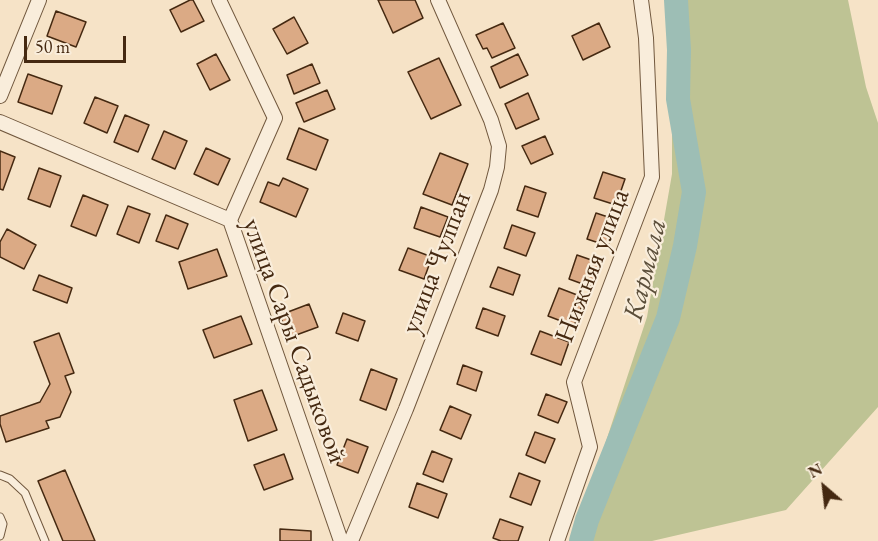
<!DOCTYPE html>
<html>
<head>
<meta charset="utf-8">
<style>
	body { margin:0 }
	#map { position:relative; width:878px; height:541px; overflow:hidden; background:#f6e3c7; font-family:"EB Garamond",serif }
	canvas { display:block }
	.north { position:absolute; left:794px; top:457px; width:60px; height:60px; -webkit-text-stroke:4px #f9eddb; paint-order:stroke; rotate:332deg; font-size:16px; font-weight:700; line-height:24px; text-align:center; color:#452911 }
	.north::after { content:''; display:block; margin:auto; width:21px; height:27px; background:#452911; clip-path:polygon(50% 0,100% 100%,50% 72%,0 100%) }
	.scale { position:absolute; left:24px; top:36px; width:102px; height:27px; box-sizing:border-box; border:3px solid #452911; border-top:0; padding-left:8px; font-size:18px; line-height:21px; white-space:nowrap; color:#452911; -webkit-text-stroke:4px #f9eddb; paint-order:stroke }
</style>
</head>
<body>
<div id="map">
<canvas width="878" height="541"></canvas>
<div class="north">N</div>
<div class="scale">50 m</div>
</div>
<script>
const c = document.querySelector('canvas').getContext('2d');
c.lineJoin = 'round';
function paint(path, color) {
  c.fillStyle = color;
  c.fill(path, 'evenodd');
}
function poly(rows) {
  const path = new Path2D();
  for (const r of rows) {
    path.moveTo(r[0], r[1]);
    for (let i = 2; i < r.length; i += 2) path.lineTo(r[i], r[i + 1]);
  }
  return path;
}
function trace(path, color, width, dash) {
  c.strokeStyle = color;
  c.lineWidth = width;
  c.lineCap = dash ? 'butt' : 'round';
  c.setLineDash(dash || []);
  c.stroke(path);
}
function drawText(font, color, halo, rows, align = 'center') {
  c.font = font + ' "EB Garamond",serif';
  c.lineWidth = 4.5;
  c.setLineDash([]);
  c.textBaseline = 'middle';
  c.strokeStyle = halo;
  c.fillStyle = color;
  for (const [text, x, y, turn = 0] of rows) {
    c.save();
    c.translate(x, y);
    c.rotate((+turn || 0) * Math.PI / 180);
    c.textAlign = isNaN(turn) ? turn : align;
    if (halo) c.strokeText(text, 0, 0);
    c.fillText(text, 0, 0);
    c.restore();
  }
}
const green = poly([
	[665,0,848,0,866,87,878,123,878,407,786,510,652,541,573,541,647,317,672,174,672,38]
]);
const river = poly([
	[581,541,587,520,668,318,685,246,694,192,678,99,679,50,676,0]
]);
const building = poly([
	[190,0,193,0,204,21,181,32,170,10,190,0],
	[378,0,415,0,423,18,393,33,378,0],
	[56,11,86,22,76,47,47,36,56,11],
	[294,17,308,43,287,54,273,29,294,17],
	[503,23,515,48,492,58,487,48,483,49,476,35,503,23],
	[599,23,610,47,583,60,572,36,599,23],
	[216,54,230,80,210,90,197,64,216,54],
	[518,54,528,75,500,88,491,67,518,54],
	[439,58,461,105,431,119,408,72,439,58],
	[312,64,320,83,294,94,287,75,312,64],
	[28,74,62,86,52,114,18,102,28,74],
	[327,90,335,109,304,122,296,103,327,90],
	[528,93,539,119,516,129,505,104,528,93],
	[95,97,118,106,107,133,84,123,95,97],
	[125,115,149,125,138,152,114,142,125,115],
	[299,128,328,140,316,170,287,159,299,128],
	[164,131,187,141,175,169,152,159,164,131],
	[545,136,553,154,531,164,522,146,545,136],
	[206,148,230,159,218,185,194,174,206,148],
	[0,151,15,157,3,190,0,189,0,151],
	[440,153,468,164,452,205,423,194,440,153],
	[39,168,61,176,50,207,28,199,39,168],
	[603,172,625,179,616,205,594,198,603,172],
	[283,178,308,189,296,217,260,202,268,182,279,186,283,178],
	[525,186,546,193,538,217,517,210,525,186],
	[83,195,108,205,96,236,71,226,83,195],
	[128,206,150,214,139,243,117,234,128,206],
	[421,207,448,217,440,237,414,228,421,207],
	[596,213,617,220,608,246,587,239,596,213],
	[166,215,188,224,178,249,156,241,166,215],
	[512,225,535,233,526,256,504,248,512,225],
	[7,229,36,245,24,269,0,257,0,242,7,229],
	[408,248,432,257,424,279,399,270,408,248],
	[217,249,227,276,188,289,179,262,217,249],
	[577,255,600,263,591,287,569,279,577,255],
	[498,267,520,275,513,295,490,287,498,267],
	[39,275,72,288,67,303,33,290,39,275],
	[559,288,585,298,574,326,548,316,559,288],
	[309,304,318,327,288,338,280,315,309,304],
	[483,308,505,316,498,336,476,328,483,308],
	[343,313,365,321,358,341,336,333,343,313],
	[241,316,252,344,214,358,203,330,241,316],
	[540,331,569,342,561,365,531,354,540,331],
	[59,333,74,373,65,376,71,392,60,417,46,421,49,428,6,442,0,424,0,416,40,402,50,384,34,342,59,333],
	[463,365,482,372,476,391,457,384,463,365],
	[371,369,397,379,386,410,360,400,371,369],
	[262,390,277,430,248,441,234,400,262,390],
	[546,394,567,402,558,423,538,415,546,394],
	[450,406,471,415,461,439,440,430,450,406],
	[535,432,555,439,545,463,526,455,535,432],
	[347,439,368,447,358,473,337,465,347,439],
	[432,451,452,459,443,482,423,474,432,451],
	[284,454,293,479,264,490,254,465,284,454],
	[65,470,95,541,63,541,38,481,65,470],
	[519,473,540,481,531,505,510,497,519,473],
	[417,483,447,494,438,518,409,507,417,483],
	[500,519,523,527,518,541,501,541,493,538,500,519],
	[280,529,311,531,311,541,280,541,280,529]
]);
const lane = poly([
	[0,475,10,479,25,493,45,541],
	[0,517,3,524,0,536]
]);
const street = poly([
	[219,0,275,118,230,220],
	[0,96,39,0],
	[0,122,230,220,341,541],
	[351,541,406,409,491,190,497,167,499,146,491,120,438,0],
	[557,541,590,447,574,382,652,177,646,38,641,0]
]);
const streetNames = [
	["улица Чулпан",437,263,-69],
	["Нижняя улица",593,266,-69],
	["улица Сары Садыковой",294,341,70]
];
const waterNames = [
	["Кармала",646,270,-76]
];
paint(green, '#bec394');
trace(river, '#9dbeb5', 24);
paint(building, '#dbaa85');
trace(building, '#452911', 1.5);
trace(lane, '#71583e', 9);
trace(street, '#71583e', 16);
trace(lane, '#f9eddb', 7);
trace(street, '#f9eddb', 14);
drawText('27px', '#452911', '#f9eddb', streetNames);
drawText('italic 28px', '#5b4e3a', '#f9eddb', waterNames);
</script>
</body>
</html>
